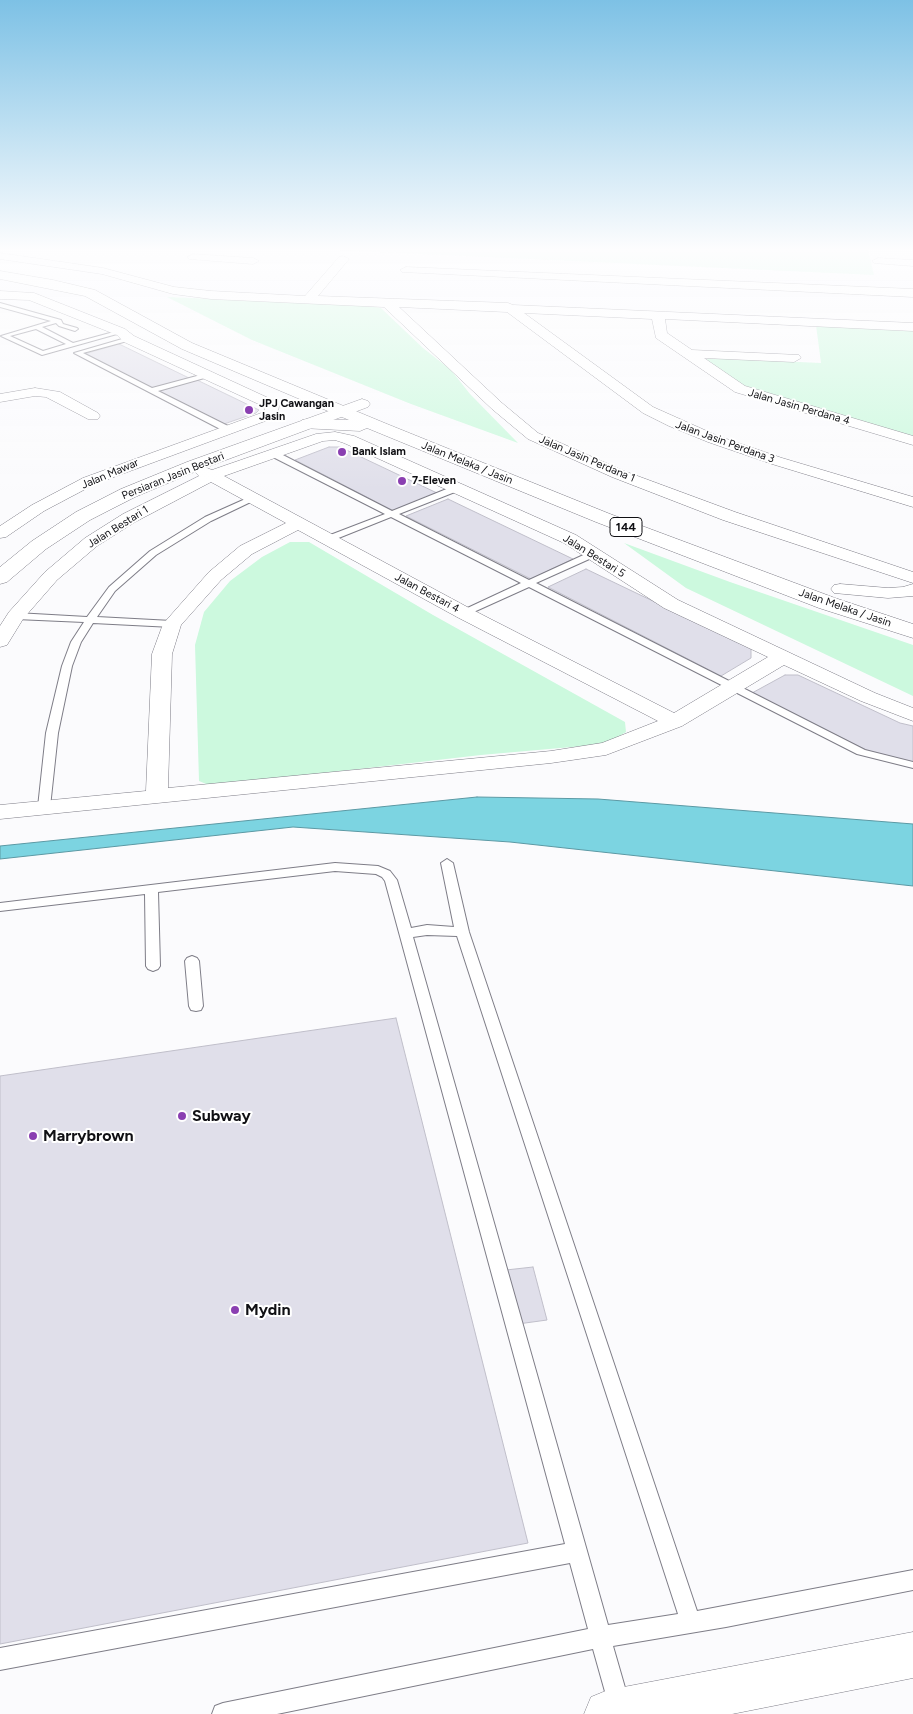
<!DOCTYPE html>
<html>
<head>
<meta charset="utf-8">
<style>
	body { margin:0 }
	canvas { display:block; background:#fbfbfd }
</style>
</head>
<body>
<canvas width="913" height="1714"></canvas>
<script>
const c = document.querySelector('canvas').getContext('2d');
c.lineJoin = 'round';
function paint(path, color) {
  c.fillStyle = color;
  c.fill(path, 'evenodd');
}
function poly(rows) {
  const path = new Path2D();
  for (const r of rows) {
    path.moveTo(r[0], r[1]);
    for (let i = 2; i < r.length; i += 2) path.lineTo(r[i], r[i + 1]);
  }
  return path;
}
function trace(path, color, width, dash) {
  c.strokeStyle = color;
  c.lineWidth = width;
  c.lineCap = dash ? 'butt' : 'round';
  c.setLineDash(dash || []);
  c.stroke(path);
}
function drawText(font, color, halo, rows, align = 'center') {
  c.font = font + ' Figtree,sans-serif';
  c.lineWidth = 4;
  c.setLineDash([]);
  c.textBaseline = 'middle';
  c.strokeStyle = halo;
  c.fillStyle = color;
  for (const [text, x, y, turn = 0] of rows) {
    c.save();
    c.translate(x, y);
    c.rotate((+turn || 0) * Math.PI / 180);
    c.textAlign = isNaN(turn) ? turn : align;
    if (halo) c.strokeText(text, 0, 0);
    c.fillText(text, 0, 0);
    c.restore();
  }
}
const green = poly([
	[335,250,868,250,874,275],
	[167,297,362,305,381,308,423,348,451,370,470,394,518,443,411,404,252,340],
	[816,325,913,330,913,438,746,388,704,361,709,358,821,363],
	[290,542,309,542,433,615,625,722,626,732,606,744,481,755,211,786,199,781,195,645,204,612,230,581,262,557],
	[624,543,730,582,913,645,913,696,686,588]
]);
const water = poly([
	[477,797,598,799,913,824,913,886,510,842,293,827,0,859,0,846,477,797]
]);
const building = poly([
	[119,344,189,378,153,389,84,354,119,344],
	[197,380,259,410,256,413,224,424,159,391,197,380],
	[329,447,340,447,437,493,394,511,295,460,329,447],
	[448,499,573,559,531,579,406,516,448,499],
	[586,569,751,648,751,658,721,676,548,587,586,569],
	[785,675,798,675,900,723,913,726,913,764,876,755,752,693,785,675],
	[396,1018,528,1543,0,1644,0,1076,396,1018],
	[533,1267,547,1320,518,1324,506,1270,533,1267]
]);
const service = poly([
	[0,303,61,320,63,324,77,328,78,329,75,331,59,326,56,323,42,327,73,343,121,330,124,332,42,355,1,336,51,321,0,307,0,303],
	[36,329,66,344,43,351,10,336,36,329],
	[129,337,131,338,131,340,83,353,152,388,208,373,208,377,158,391,230,427,230,431,224,431,74,353,129,337],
	[271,452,277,452,392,511,454,486,460,486,460,490,399,514,529,580,590,552,596,552,596,556,536,583,865,750,913,762,913,768,857,754,529,587,467,615,461,615,461,611,521,583,391,517,331,541,325,541,325,537,385,514,271,456,271,452],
	[252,496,259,498,211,521,156,555,115,591,97,617,172,621,177,624,172,627,93,623,81,642,72,666,58,733,50,807,44,811,40,810,38,807,46,733,62,666,71,642,84,622,16,619,11,616,16,613,87,617,109,587,150,551,205,517,252,496],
	[447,859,453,863,469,932,697,1611,913,1570,913,1590,726,1627,613,1646,630,1705,627,1713,624,1714,611,1713,593,1649,277,1714,212,1714,215,1706,223,1703,588,1629,570,1563,0,1670,0,1648,565,1544,385,881,382,877,376,874,335,871,158,892,160,966,158,969,153,971,148,969,146,966,145,894,0,911,0,903,335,863,378,866,390,871,397,880,411,928,427,925,454,927,441,863,447,859],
	[427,935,457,936,678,1614,608,1625,413,937,427,935],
	[192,956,197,958,199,961,203,1006,201,1010,196,1011,191,1010,189,1006,185,961,187,958,192,956]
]);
const minor = poly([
	[0,253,103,268,174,287,211,291,305,296,339,257,343,256,349,259,318,296,508,303,513,305,913,323,913,331,665,319,667,333,692,350,799,355,801,358,794,362,704,358,745,386,913,436,913,445,735,392,656,338,652,319,524,313,653,407,718,436,782,458,913,497,913,507,772,464,708,442,669,426,643,413,507,312,399,307,502,403,538,433,624,471,735,512,913,572,913,583,723,520,612,477,528,439,492,409,384,307,211,299,173,294,102,274,0,259,0,253],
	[193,254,253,258,259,261,253,264,189,259,187,257,193,254],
	[878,258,913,260,913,266,874,263,872,261,878,258],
	[406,267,913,289,913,297,402,272,400,270,406,267],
	[0,291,34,293,125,329,134,336,277,402,279,405,278,414,276,417,95,484,44,511,6,537,0,538,0,526,32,505,83,478,264,412,265,407,124,342,117,335,29,300,0,299,0,291],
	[35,388,60,392,98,413,100,416,98,419,88,419,46,397,35,396,0,402,0,394,35,388],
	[335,432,354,436,576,535,678,600,875,693,913,708,913,721,861,701,784,665,682,726,606,755,551,763,0,819,0,805,146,791,152,654,163,624,209,572,240,546,286,523,211,482,135,522,97,546,57,580,23,619,7,645,0,647,0,626,9,612,45,572,85,538,123,514,199,476,194,471,196,468,202,466,212,470,316,434,335,432],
	[335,440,344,443,564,543,664,608,768,657,674,713,471,609,224,476,323,441,335,440],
	[298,530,457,617,658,721,602,743,551,751,168,788,172,654,181,625,221,580,252,554,298,530],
	[840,584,888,588,903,587,913,584,913,596,888,598,834,593,831,589,834,585,840,584]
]);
const tertiary = poly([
	[362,399,368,401,370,404,368,407,199,470,135,497,90,520,46,549,7,582,0,584,0,567,32,541,76,512,121,489,187,462,362,399],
	[913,1632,913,1678,732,1714,584,1714,591,1697,608,1690,913,1632]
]);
const primary = poly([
	[0,271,53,280,95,290,192,343,387,424,610,514,835,598,913,624,913,638,819,608,596,522,367,428,360,431,302,428,300,424,302,420,308,419,349,420,182,349,85,296,0,279,0,271]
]);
const markers = [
	[249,410,5,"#8a3fb1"],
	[342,452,5,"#8a3fb1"],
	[402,481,5,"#8a3fb1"],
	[182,1116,5,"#8a3fb1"],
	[33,1136,5,"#8a3fb1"],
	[235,1310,5,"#8a3fb1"]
];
const farPoinames = [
	["JPJ Cawangan",259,404],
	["Jasin",259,417],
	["Bank Islam",352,452],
	["7-Eleven",412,481]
];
const farStreetnames = [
	["Jalan Jasin Perdana 4",799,407,16],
	["Jalan Jasin Perdana 3",725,442,20],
	["Jalan Jasin Perdana 1",587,459,23],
	["Jalan Melaka / Jasin",467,463,22],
	["Jalan Mawar",110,474,-23],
	["Persiaran Jasin Bestari",173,476,-22],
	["Jalan Bestari 1",118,527,-32],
	["Jalan Bestari 5",594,556,32],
	["Jalan Bestari 4",427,593,28],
	["Jalan Melaka / Jasin",845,608,19]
];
const shields = [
	[626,527,32]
];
const shieldNames = [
	["144",626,527]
];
const nearPoinames = [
	["Subway",192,1116],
	["Marrybrown",43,1136],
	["Mydin",245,1310]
];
paint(green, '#ccf9de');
paint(water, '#7cd4e1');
trace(water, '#5c99a4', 1);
paint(building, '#e0dfea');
trace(building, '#c0bfca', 1);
trace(service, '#7e7d87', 2);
trace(minor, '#7e7d87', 1);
trace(tertiary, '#7e7d87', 1);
trace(primary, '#7e7d87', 1);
paint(service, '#fff');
paint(minor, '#fff');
paint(tertiary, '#fff');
paint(primary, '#fff');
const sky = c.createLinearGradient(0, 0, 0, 490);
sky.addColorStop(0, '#7dc1e5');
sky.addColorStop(0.51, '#fdfdfe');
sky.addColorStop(1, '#fdfdfe00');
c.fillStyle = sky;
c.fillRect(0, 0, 913, 490);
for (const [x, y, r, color] of markers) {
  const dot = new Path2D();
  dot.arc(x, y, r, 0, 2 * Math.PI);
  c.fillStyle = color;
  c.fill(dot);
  trace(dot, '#fff', 2);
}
drawText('bold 11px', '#101014', '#fff', farPoinames, 'left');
drawText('11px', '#101014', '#fff', farStreetnames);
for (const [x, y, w] of shields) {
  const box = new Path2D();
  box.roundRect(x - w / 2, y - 9.5, w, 19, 4);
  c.fillStyle = '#fff';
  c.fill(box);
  trace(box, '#101014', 1);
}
drawText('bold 12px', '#101014', null, shieldNames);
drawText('bold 16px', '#101014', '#fff', nearPoinames, 'left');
</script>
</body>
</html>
